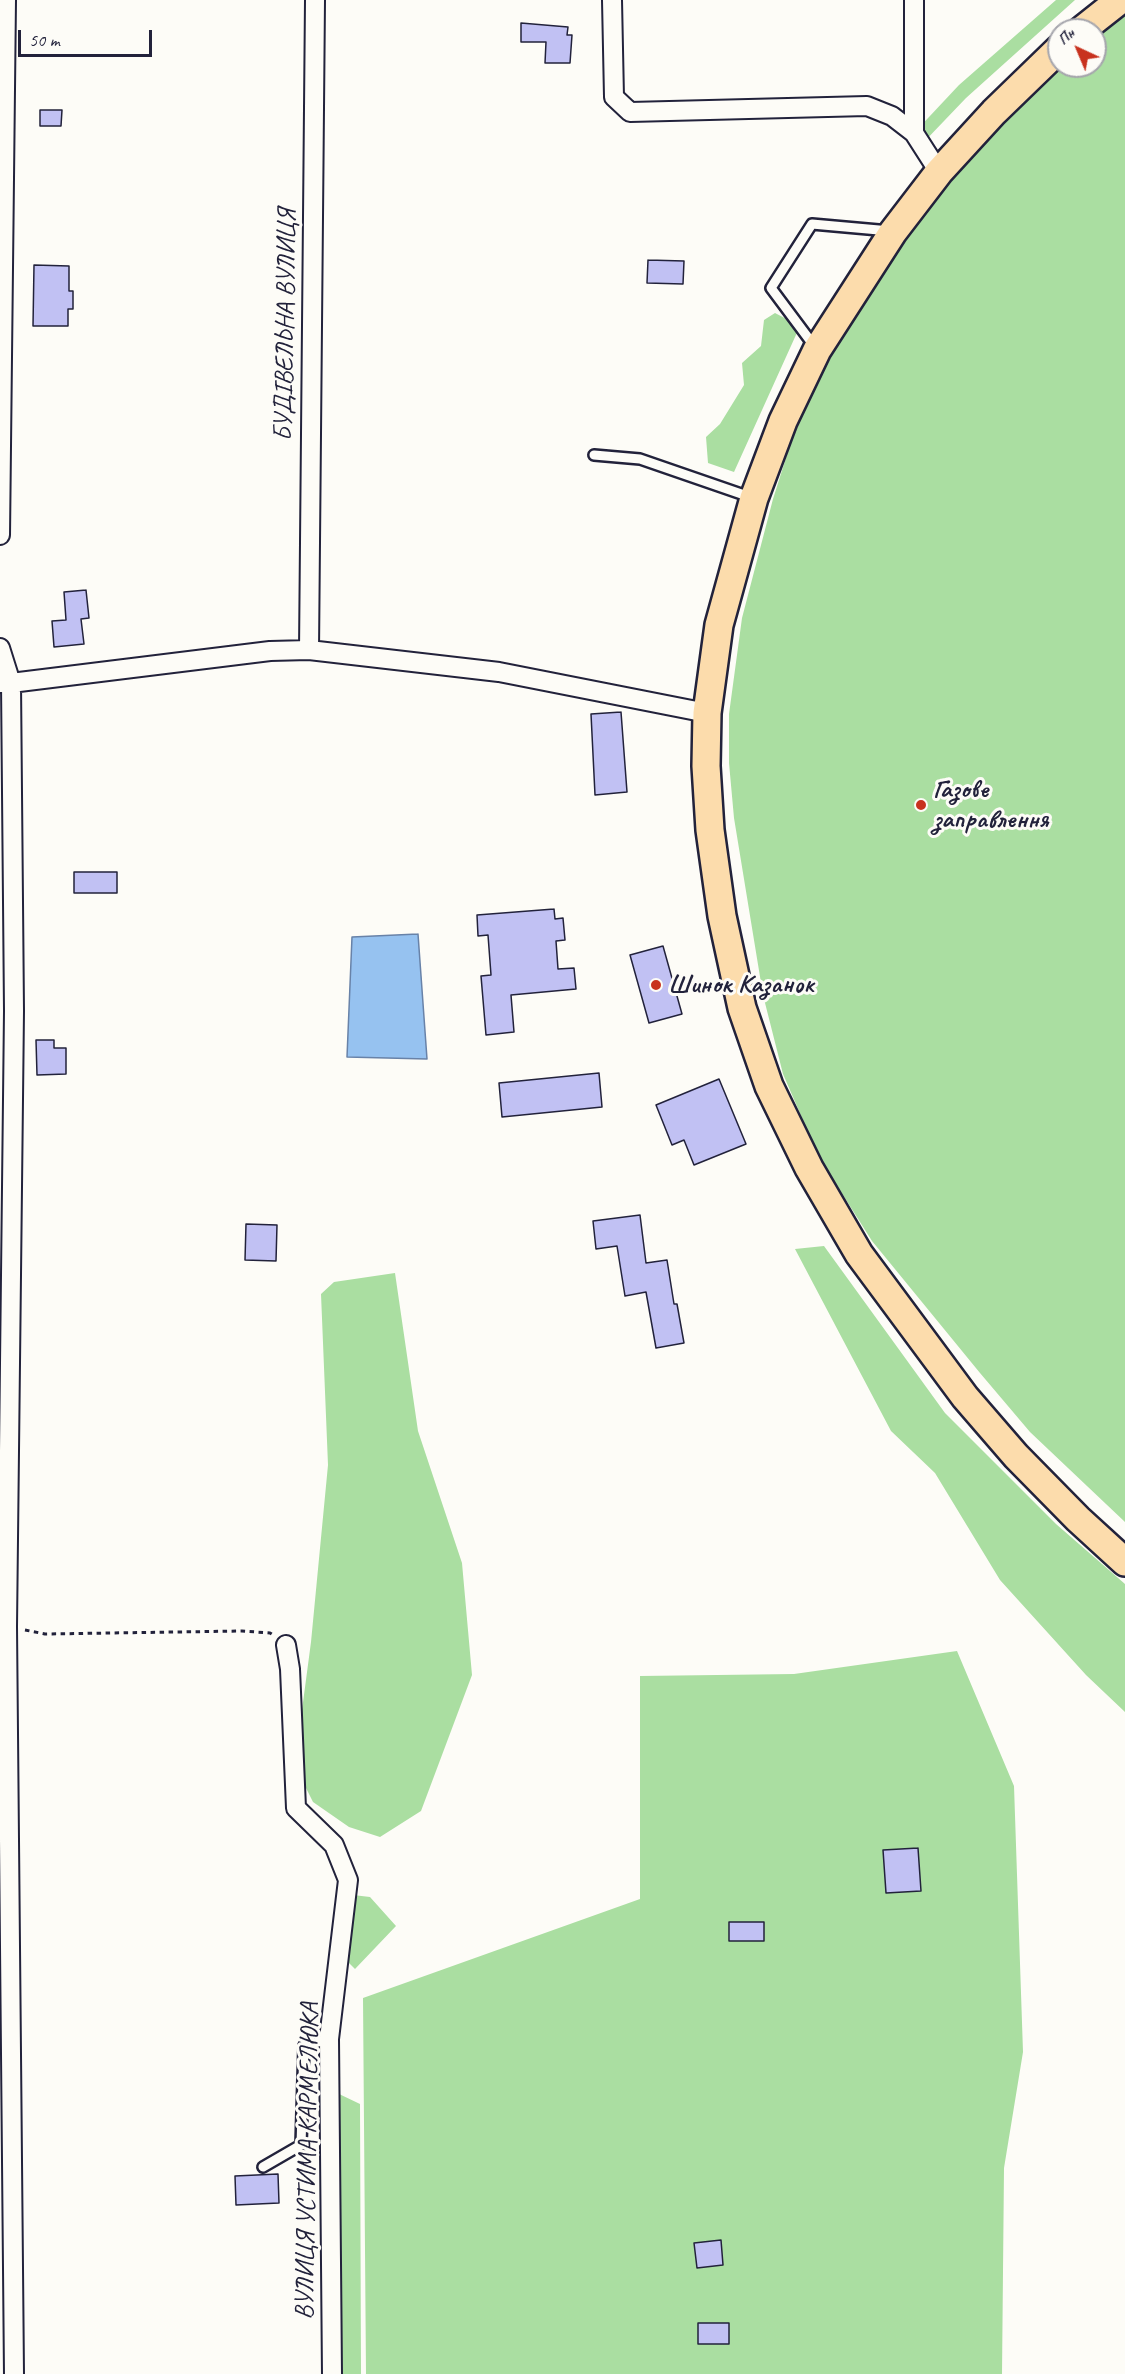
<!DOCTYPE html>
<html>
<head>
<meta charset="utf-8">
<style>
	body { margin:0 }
	#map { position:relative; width:1125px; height:2374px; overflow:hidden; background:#fdfcf7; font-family:Caveat,sans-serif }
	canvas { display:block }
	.north { position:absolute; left:1047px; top:18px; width:60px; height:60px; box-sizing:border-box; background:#fdfcf7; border:2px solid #a5a5ac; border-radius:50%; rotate:316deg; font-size:16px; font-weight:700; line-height:24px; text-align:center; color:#22223b }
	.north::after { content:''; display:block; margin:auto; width:21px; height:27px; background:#c8321e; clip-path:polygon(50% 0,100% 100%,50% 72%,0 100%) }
	.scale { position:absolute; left:18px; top:30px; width:134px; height:27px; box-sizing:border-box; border:3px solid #22223b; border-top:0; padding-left:8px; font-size:18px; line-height:21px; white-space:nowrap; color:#22223b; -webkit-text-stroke:4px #fdfcf7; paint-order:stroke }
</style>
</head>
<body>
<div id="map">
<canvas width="1125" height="2374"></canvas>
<div class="north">Пн</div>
<div class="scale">50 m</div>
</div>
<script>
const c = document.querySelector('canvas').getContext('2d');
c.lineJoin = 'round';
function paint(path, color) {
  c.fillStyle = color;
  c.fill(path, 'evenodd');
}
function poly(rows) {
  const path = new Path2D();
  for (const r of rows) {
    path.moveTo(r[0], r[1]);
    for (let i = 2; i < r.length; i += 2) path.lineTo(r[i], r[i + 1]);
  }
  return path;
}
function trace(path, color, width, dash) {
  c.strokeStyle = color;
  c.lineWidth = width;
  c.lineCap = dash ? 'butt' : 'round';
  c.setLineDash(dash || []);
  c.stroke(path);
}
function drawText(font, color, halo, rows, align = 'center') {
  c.font = font + ' Caveat,sans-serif';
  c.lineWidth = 6;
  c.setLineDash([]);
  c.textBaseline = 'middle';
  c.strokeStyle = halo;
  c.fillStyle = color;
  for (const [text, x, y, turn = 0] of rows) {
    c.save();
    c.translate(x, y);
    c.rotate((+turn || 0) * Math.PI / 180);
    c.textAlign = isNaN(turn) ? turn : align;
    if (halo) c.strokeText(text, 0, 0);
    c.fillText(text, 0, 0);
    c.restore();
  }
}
const green = poly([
	[1056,0,1075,0,966,98,922,144,914,133,959,85],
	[1125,6,1125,1522,1030,1432,980,1373,872,1241,819,1157,783,1074,763,995,734,818,729,763,729,714,742,618,773,499,797,423,831,354,905,236,948,177,1059,66,1095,66,1095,30],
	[775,313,800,326,734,472,708,463,706,437,720,424,744,385,742,363,761,346,764,320],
	[824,1246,945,1413,1056,1524,1125,1584,1125,1712,1086,1675,1000,1580,935,1473,891,1431,795,1249],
	[395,1273,418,1431,462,1563,472,1675,421,1811,380,1837,349,1827,313,1802,299,1774,300,1725,311,1642,328,1465,321,1294,334,1282],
	[957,1651,1014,1786,1023,2052,1004,2168,1002,2374,366,2374,363,1998,640,1899,640,1676,794,1674],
	[353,1895,370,1897,396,1926,355,1969,336,1950,333,1924],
	[337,2093,360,2104,361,2374,337,2374]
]);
const water = poly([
	[418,934,427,1059,347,1057,352,937,418,934]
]);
const building = poly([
	[521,23,568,27,567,35,572,35,570,63,545,63,546,42,521,42,521,23],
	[40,110,62,110,61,126,40,126,40,110],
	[648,260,684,261,683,284,647,283,648,260],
	[34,265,69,266,69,291,73,291,73,309,68,309,68,326,33,326,34,265],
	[86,590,89,618,81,619,84,644,54,647,52,621,66,620,64,592,86,590],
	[621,712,627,792,595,795,591,714,621,712],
	[74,872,117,872,117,893,74,893,74,872],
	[554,909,555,919,563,918,565,940,556,941,558,969,574,968,576,989,511,995,514,1032,486,1035,481,976,491,975,488,935,478,936,477,915,554,909],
	[663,946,682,1014,649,1023,630,955,663,946],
	[36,1040,54,1040,54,1048,66,1048,66,1074,37,1075,36,1040],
	[599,1073,602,1107,502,1117,499,1083,599,1073],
	[719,1079,746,1144,694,1165,684,1140,672,1145,656,1105,719,1079],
	[640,1215,646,1263,667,1260,674,1304,677,1304,684,1343,656,1348,646,1292,625,1296,617,1246,596,1249,593,1221,640,1215],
	[246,1224,277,1225,276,1261,245,1260,246,1224],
	[918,1848,921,1891,886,1893,883,1850,918,1848],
	[729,1922,764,1922,764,1941,729,1941,729,1922],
	[278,2174,279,2203,236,2205,235,2176,278,2174],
	[721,2240,723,2265,697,2268,694,2243,721,2240],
	[698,2323,729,2323,729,2344,698,2344,698,2323]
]);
const path = poly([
	[25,1630,45,1634,242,1631,270,1633,273,1635]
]);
const lane = poly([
	[815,347,771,288,812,224,890,231],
	[594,455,640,459,753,498],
	[263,2167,301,2145,304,2046,329,2039]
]);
const street = poly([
	[612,0,614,97,630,112,867,106,892,116,914,133],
	[914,0,914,133,939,172],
	[0,535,6,0],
	[0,648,11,683,14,1011,7,1626,14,2374],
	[309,650,315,0],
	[0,683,11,683,270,651,309,650,499,672,707,713],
	[286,1645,290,1669,296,1808,334,1845,348,1880,329,2039,332,2374]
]);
const primary = poly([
	[1082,30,1120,0],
	[1059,49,994,112,939,172,893,232,817,350,783,421,754,498,719,625,707,713,706,766,710,830,722,916,742,1008,769,1086,809,1168,859,1254,965,1397,1016,1456,1078,1519,1125,1562]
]);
const markers = [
	[921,805,6,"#c8321e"],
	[656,985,6,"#c8321e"]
];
const streetNames = [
	["БУДІВЕЛЬНА ВУЛИЦЯ",286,325,-89],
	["ВУЛИЦЯ УСТИМА КАРМЕЛЮКА",308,2161,-89]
];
const poiNames = [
	["Газове",933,790],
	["заправлення",933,820],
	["Шинок Казанок",668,985]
];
paint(green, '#aadea1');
paint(water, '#96c2f0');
trace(water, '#6882a8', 1.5);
paint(building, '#c1c1f3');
trace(building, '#22223b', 1.5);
trace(lane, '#22223b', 14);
trace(street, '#22223b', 22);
trace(primary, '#22223b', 32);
trace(path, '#22223b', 3, [4.5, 4.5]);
trace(lane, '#fdfcf7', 9);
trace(street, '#fdfcf7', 18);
trace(primary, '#fcdcac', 27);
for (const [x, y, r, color] of markers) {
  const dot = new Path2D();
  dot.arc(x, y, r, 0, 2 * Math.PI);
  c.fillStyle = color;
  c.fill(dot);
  trace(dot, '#fdfcf7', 2);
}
drawText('26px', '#22223b', '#fdfcf7', streetNames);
drawText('bold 26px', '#22223b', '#fdfcf7', poiNames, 'left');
</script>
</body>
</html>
